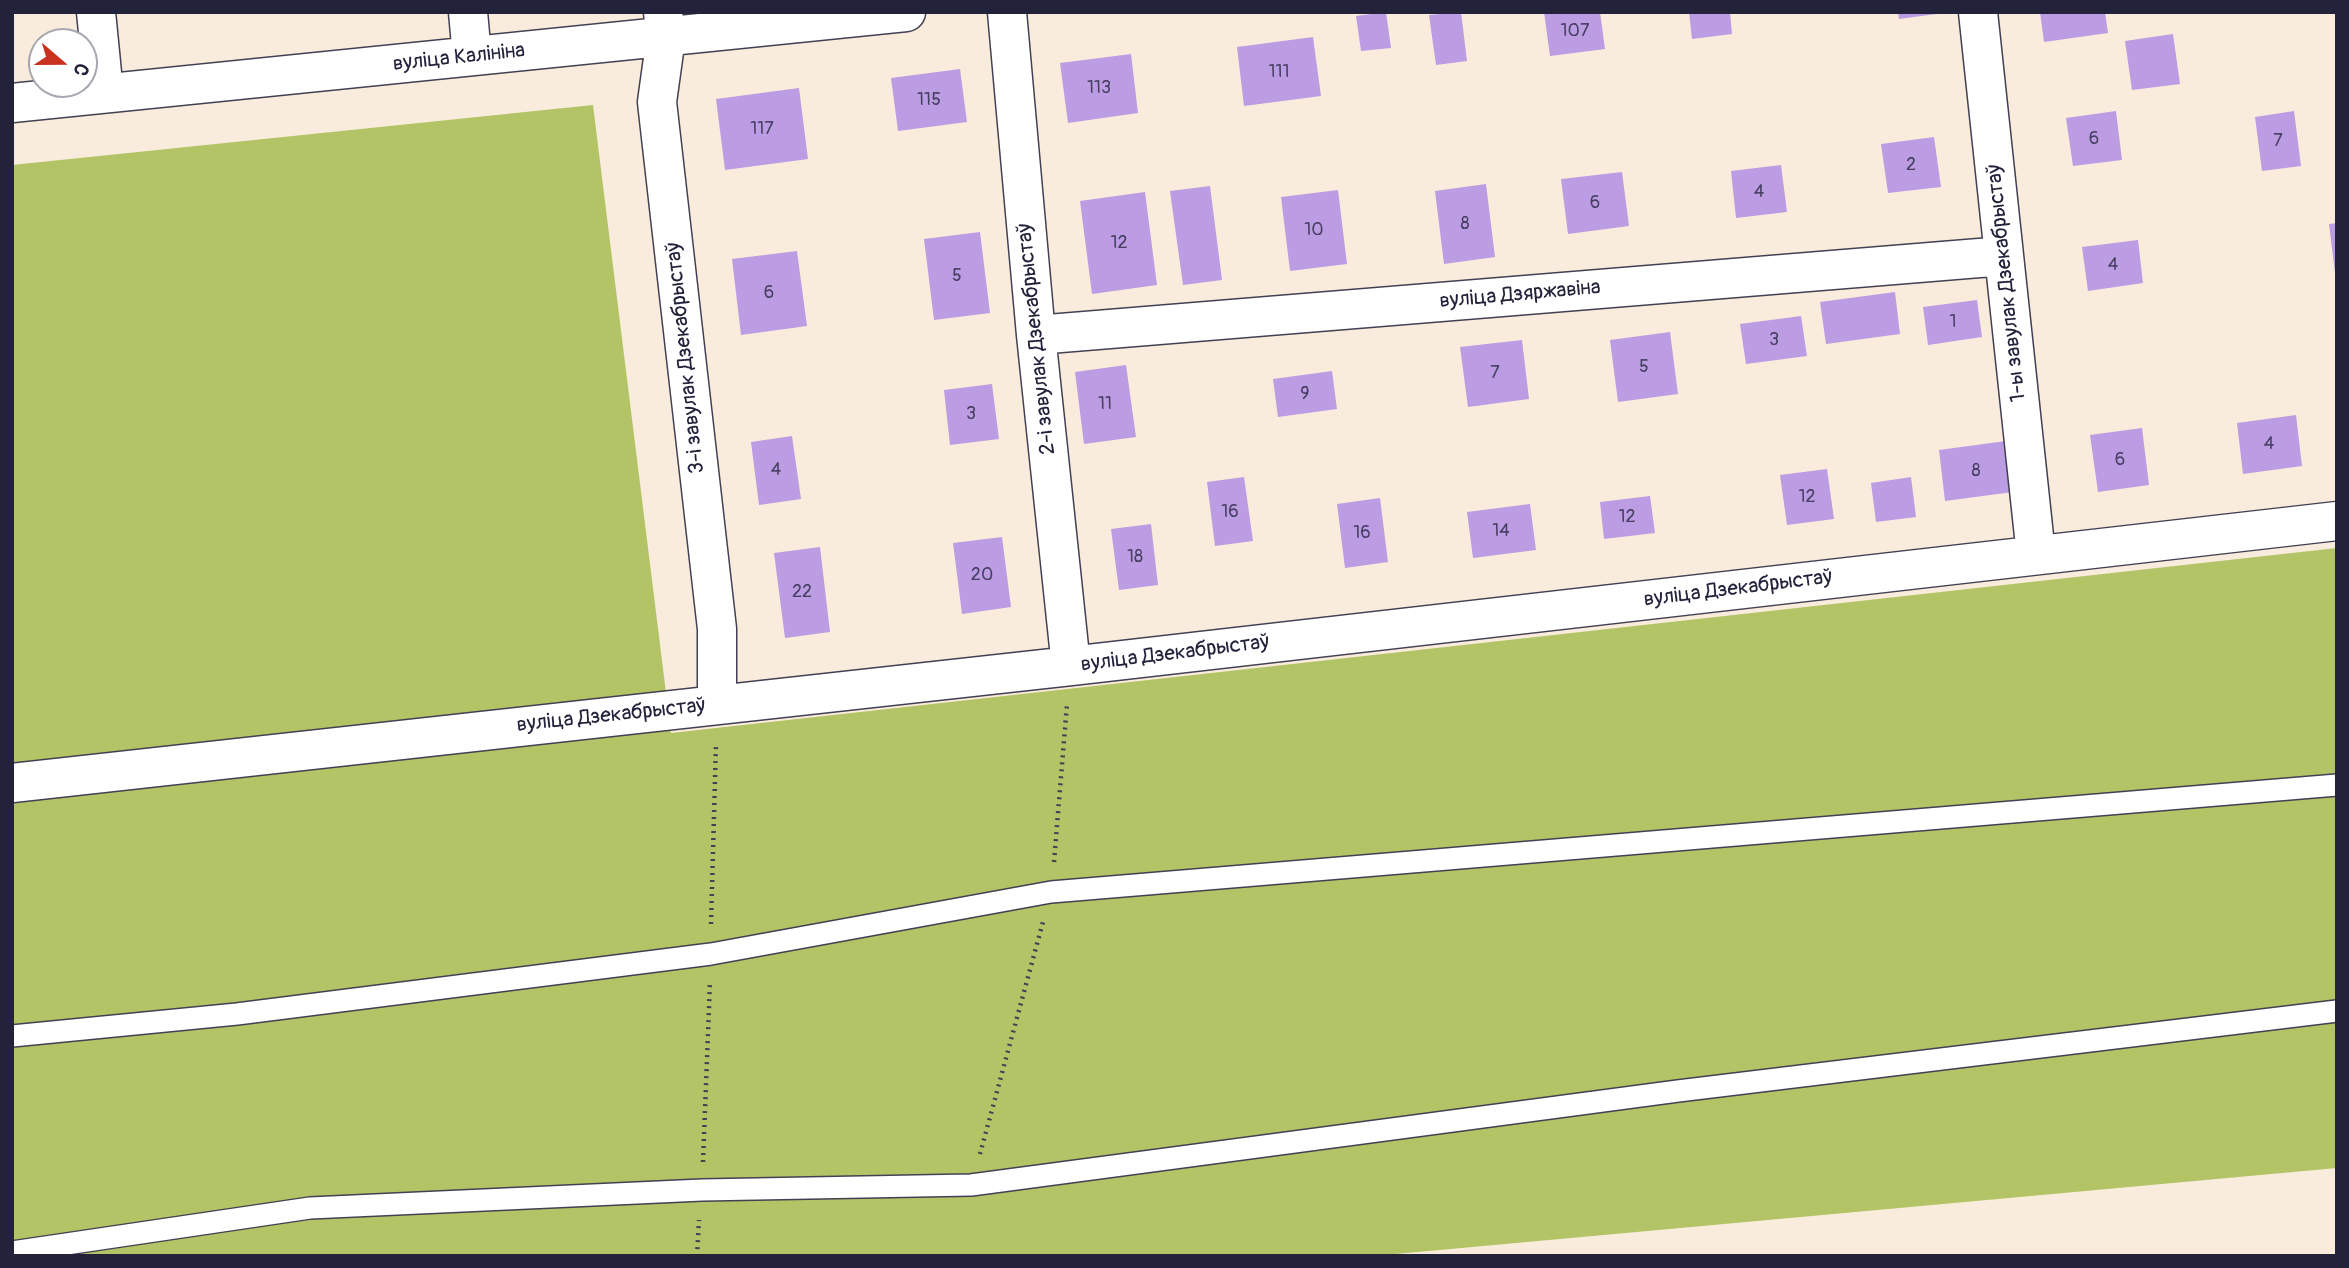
<!DOCTYPE html>
<html>
<head>
<meta charset="utf-8">
<style>
	body { margin:0 }
	#map { position:relative; width:2349px; height:1268px; overflow:hidden; background:#f9ecdc; font-family:Pangolin,sans-serif }
	canvas { display:block }
	.frame { position:absolute; inset:0; border:14px solid #22223b; pointer-events:none }
	.north { position:absolute; left:28px; top:28px; width:70px; height:70px; box-sizing:border-box; background:#fff; border:2px solid #a7a7b1; border-radius:50%; rotate:110deg; font-size:19px; font-weight:700; line-height:28px; text-align:center; color:#22223b }
	.north::after { content:''; display:block; margin:auto; width:24px; height:32px; background:#c8321e; clip-path:polygon(50% 0,100% 100%,50% 72%,0 100%) }
</style>
</head>
<body>
<div id="map">
<canvas width="2349" height="1268"></canvas>
<div class="frame"></div>
<div class="north">С</div>
</div>
<script>
const c = document.querySelector('canvas').getContext('2d');
c.lineJoin = 'round';
function paint(path, color) {
  c.fillStyle = color;
  c.fill(path, 'evenodd');
}
function poly(rows) {
  const path = new Path2D();
  for (const r of rows) {
    path.moveTo(r[0], r[1]);
    for (let i = 2; i < r.length; i += 2) path.lineTo(r[i], r[i + 1]);
  }
  return path;
}
function trace(path, color, width, dash) {
  c.strokeStyle = color;
  c.lineWidth = width;
  c.lineCap = dash ? 'butt' : 'round';
  c.setLineDash(dash || []);
  c.stroke(path);
}
function drawText(font, color, halo, rows, align = 'center') {
  c.font = font + ' Pangolin,sans-serif';
  c.lineWidth = 7;
  c.setLineDash([]);
  c.textBaseline = 'middle';
  c.strokeStyle = halo;
  c.fillStyle = color;
  for (const [text, x, y, turn = 0] of rows) {
    c.save();
    c.translate(x, y);
    c.rotate((+turn || 0) * Math.PI / 180);
    c.textAlign = isNaN(turn) ? turn : align;
    if (halo) c.strokeText(text, 0, 0);
    c.fillText(text, 0, 0);
    c.restore();
  }
}
const green = poly([
	[593,105,671,733,2337,548,2337,1168,1374,1256,12,1256,12,165]
]);
const building = poly([
	[1386,12,1391,48,1361,51,1356,16],
	[1461,12,1467,61,1436,65,1429,15],
	[1544,12,1600,12,1605,49,1550,56],
	[1689,12,1730,12,1732,34,1692,39],
	[1898,12,1937,12,1937,14,1899,19],
	[2040,12,2105,12,2108,33,2044,42],
	[2173,34,2180,84,2132,90,2125,41],
	[1313,37,1321,96,1244,106,1237,47],
	[1131,54,1138,113,1068,123,1060,63],
	[960,69,967,122,898,131,891,78],
	[799,88,808,159,725,170,716,99],
	[2116,111,2122,160,2073,166,2066,118],
	[2294,111,2301,166,2262,171,2255,117],
	[1934,137,1941,187,1888,193,1881,144],
	[1781,165,1787,212,1736,218,1731,171],
	[1622,172,1629,226,1568,234,1561,179],
	[1486,184,1495,257,1444,264,1435,191],
	[1210,186,1222,280,1183,285,1170,191],
	[1338,190,1347,264,1290,271,1281,197],
	[1145,192,1157,285,1092,294,1080,201],
	[2337,223,2337,273,2335,273,2329,224],
	[980,232,990,313,934,320,924,239],
	[2138,240,2143,283,2088,291,2082,247],
	[797,251,807,326,741,335,732,259],
	[1895,292,1900,334,1826,344,1820,302],
	[1977,300,1982,337,1928,345,1923,307],
	[1801,316,1807,356,1746,364,1740,324],
	[1670,332,1678,394,1618,402,1610,340],
	[1522,340,1529,399,1468,407,1460,347],
	[1126,365,1136,437,1084,444,1075,372],
	[1332,371,1337,409,1278,417,1273,379],
	[992,384,999,439,950,445,944,390],
	[2296,415,2302,466,2243,474,2237,423],
	[2142,428,2149,485,2098,492,2090,435],
	[792,436,801,499,759,505,751,442],
	[2006,441,2013,492,1945,501,1939,450],
	[1827,469,1834,519,1787,525,1780,475],
	[1244,477,1253,541,1215,546,1207,482],
	[1911,477,1916,517,1876,522,1871,483],
	[1650,496,1655,533,1604,539,1600,502],
	[1380,498,1388,562,1345,568,1337,504],
	[1530,504,1536,550,1473,558,1467,512],
	[1151,524,1158,585,1119,590,1111,529],
	[1002,537,1011,607,962,614,953,543],
	[820,547,830,632,785,638,774,553]
]);
const path = poly([
	[1054,862,1067,704],
	[711,924,716,744],
	[980,1154,1043,922],
	[703,1162,710,982],
	[697,1256,699,1220]
]);
const service = poly([
	[12,1036,237,1014,711,954,1051,892,2337,785],
	[12,1252,310,1208,702,1190,971,1185,1678,1091,2337,1011]
]);
const minor = poly([
	[96,12,104,93],
	[468,12,472,56],
	[663,12,666,37,657,102,717,629,717,705],
	[1007,12,1036,335,1071,666],
	[1978,12,2036,555],
	[12,103,906,12],
	[1036,335,2004,256],
	[12,783,1071,666,2337,521]
]);
const numberNames = [
	["107",1575,31],
	["111",1279,72],
	["113",1099,88],
	["115",929,100],
	["117",762,129],
	["6",2094,139],
	["7",2278,141],
	["2",1911,165],
	["4",1759,192],
	["6",1595,203],
	["8",1465,224],
	["10",1314,230],
	["12",1119,243],
	["4",2113,265],
	["5",957,276],
	["6",769,293],
	["1",1953,322],
	["3",1774,340],
	["5",1644,367],
	["7",1495,373],
	["9",1305,394],
	["11",1105,404],
	["3",971,414],
	["4",2269,444],
	["6",2120,460],
	["4",776,470],
	["8",1976,471],
	["12",1807,497],
	["16",1230,512],
	["12",1627,517],
	["14",1501,531],
	["16",1362,533],
	["18",1135,557],
	["20",982,575],
	["22",802,592]
];
const streetNames = [
	["вуліца Калініна",459,58,-6],
	["1-ы завулак Дзекабрыстаў",2007,283,-96],
	["вуліца Дзяржавіна",1520,295,-5],
	["2-і завулак Дзекабрыстаў",1037,339,-96],
	["3-і завулак Дзекабрыстаў",686,358,-96],
	["вуліца Дзекабрыстаў",1738,589,-7],
	["вуліца Дзекабрыстаў",1175,654,-7],
	["вуліца Дзекабрыстаў",611,716,-6]
];
paint(green, '#b3c467');
paint(building, '#bc9ce2');
trace(service, '#424053', 24);
trace(minor, '#424053', 41);
trace(path, '#424053', 4.5, [2, 5]);
trace(service, '#fff', 21);
trace(minor, '#fff', 38);
drawText('18px', '#484065', null, numberNames);
drawText('21px', '#22223b', '#fff', streetNames);
</script>
</body>
</html>
